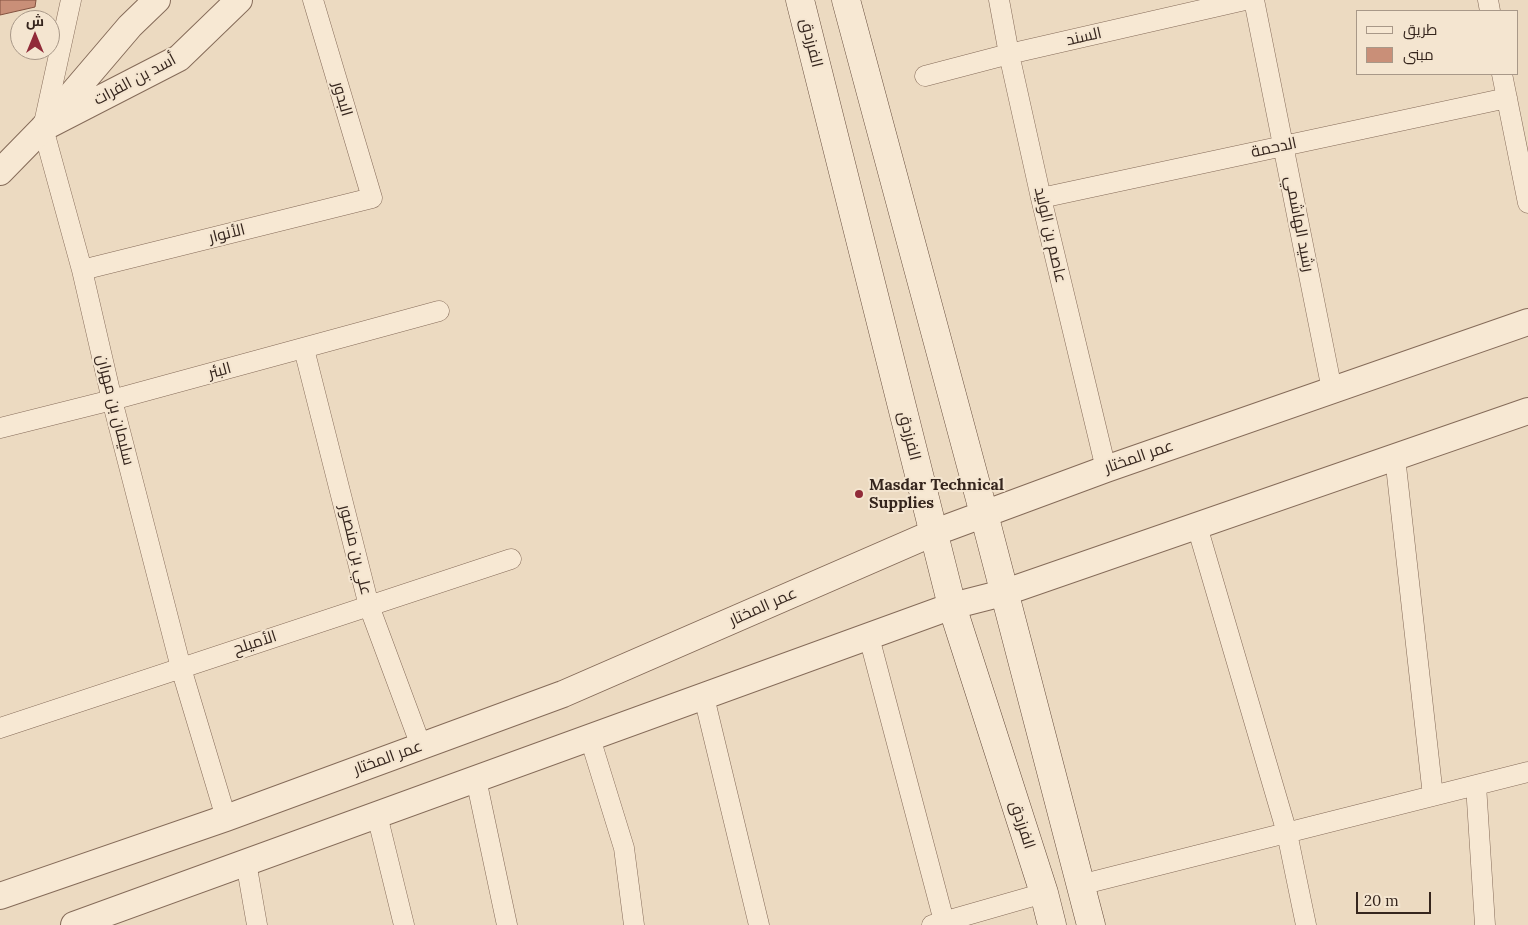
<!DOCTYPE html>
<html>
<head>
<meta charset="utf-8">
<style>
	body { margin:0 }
	#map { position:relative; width:1528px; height:925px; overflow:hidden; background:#ecdac1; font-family:Lora,Cairo,serif }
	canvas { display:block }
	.legend { position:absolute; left:1356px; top:10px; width:162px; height:65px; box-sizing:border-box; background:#f4e5d0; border:1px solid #a89888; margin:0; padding:6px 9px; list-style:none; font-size:15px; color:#35251d }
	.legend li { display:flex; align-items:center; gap:10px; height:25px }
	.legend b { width:25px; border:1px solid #a89888 }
	.north { position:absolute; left:10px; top:10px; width:50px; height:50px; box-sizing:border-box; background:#f4e5d0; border:1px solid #a89888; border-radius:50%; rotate:0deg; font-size:14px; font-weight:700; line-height:20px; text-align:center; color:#35251d }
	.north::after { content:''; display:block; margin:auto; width:18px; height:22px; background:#912b39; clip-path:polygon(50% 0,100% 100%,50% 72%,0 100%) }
	.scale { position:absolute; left:1356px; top:892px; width:75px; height:22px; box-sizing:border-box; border:2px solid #35251d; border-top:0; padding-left:6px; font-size:15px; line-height:18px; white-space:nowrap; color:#35251d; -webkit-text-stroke:4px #f4e5d0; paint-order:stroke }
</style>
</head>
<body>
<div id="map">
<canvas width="1528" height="925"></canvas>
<ul class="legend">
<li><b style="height:6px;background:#f7e8d3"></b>طريق</li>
<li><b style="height:14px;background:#c98f78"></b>مبنى</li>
</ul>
<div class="north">ش</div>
<div class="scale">20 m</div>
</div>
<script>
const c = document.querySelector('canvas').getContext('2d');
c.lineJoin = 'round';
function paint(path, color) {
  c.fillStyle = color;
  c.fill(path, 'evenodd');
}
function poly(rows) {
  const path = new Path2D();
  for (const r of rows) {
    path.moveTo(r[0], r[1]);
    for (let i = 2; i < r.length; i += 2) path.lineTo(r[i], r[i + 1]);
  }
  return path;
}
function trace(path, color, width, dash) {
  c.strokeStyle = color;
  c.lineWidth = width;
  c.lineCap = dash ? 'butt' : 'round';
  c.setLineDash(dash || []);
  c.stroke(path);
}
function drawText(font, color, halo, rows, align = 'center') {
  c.font = font + ' Lora,Cairo,serif';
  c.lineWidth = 4;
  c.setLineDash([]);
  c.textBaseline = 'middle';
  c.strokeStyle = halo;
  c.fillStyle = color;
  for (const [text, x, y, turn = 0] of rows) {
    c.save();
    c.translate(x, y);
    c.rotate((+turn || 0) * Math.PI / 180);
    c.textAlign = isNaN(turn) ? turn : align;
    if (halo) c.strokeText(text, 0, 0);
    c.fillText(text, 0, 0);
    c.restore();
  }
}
const building = poly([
	[0,0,36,0,35,7,0,15,0,0]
]);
const minor = poly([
	[71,0,43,128,82,270,112,400,181,668,226,818],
	[999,0,1009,54,1041,198,1106,469],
	[1254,0,1332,390],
	[1488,0,1490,11],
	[1502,74,1528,203],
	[925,76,1009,54,1245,0],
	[1041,198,1507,98],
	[82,270,372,198,313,0],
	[304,349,369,606,421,746],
	[0,428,112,400,439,311],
	[1395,457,1433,796],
	[1197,526,1287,833,1306,925],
	[869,637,945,925],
	[704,697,759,925],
	[0,728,511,559],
	[590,738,624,848,634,925],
	[476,779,507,925],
	[1476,785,1485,925],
	[377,815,404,925],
	[246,862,257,925],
	[1080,885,1528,772],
	[932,925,1044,893]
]);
const tertiary = poly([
	[43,128,179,58,239,0],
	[0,172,43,128,130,26,157,0],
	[0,896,226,818,563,694,933,533,1106,469,1528,322],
	[74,925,952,606,1003,593,1528,411]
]);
const secondary = poly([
	[800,0,952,606,1044,893,1052,925],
	[846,0,984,514,1091,925]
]);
const markers = [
	[859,494,5,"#912b39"]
];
const streetNames = [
	["السند",1084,37,-13],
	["الفرزدق",811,43,76],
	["أسد بن الفرات",135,80,-28],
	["البدور",342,99,74],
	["الدحمة",1274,148,-12],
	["رشيد الهاشمي",1299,224,79],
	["الأنوار",227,234,-14],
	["عاصم بن الوليد",1050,235,77],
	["البئر",220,371,-15],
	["سليمان بن مهران",115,410,76],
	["الفرزدق",909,436,76],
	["عمر المختار",1139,457,-19],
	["علي بن منصور",355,550,76],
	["عمر المختار",763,607,-24],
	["الأميلح",255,643,-18],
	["عمر المختار",388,758,-20],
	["الفرزدق",1022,825,72]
];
const poiNames = [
	["Masdar Technical",869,485],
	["Supplies",869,503]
];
paint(building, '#c98f78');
trace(building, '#835240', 1);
trace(minor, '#856b59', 21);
trace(tertiary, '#856b59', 28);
trace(secondary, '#664c3c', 29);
trace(minor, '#f7e8d3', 20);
trace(tertiary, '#f7e8d3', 26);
trace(secondary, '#f7e8d3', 28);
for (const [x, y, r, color] of markers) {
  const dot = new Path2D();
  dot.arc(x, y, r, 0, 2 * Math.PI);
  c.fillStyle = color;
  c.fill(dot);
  trace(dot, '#f4e5d0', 2);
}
drawText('16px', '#35251d', '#f4e5d0', streetNames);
drawText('bold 16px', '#35251d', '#f4e5d0', poiNames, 'left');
</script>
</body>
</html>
